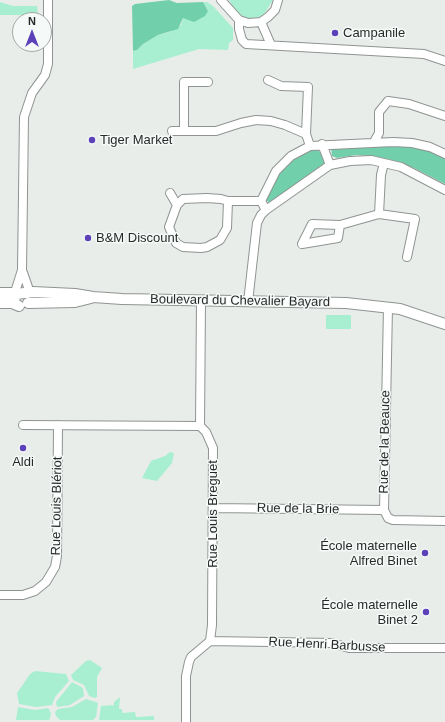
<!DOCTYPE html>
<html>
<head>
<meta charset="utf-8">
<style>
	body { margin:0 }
	#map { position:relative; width:445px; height:722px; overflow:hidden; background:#e8edea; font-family:Helvetica,sans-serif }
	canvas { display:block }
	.north { position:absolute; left:12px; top:12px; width:40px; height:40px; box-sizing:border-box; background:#f5faf8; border:1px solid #a3a7a5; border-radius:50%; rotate:0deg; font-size:11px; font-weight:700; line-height:16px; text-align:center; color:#282a29 }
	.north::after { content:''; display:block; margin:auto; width:14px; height:18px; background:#5d41b9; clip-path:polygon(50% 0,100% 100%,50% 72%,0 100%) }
</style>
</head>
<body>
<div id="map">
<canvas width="445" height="722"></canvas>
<div class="north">N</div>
</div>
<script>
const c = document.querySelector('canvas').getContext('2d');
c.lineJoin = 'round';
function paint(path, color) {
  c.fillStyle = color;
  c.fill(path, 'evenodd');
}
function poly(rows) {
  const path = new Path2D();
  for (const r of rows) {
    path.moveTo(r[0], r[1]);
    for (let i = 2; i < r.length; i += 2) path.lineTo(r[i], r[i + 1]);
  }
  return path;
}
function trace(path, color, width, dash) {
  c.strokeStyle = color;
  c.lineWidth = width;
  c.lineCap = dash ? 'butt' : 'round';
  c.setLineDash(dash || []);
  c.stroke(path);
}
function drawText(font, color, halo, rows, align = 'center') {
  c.font = font + ' Helvetica,sans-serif';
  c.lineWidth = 3;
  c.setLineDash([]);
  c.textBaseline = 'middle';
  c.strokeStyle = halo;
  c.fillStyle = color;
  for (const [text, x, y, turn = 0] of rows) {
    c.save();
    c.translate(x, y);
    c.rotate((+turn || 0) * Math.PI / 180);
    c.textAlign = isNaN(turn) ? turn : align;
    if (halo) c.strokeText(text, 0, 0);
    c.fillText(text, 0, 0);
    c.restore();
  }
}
const green = poly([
	[229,0,273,0,264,14,260,17,247,19,238,14],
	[0,2,13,6,37,6,38,15,0,15],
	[203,2,207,2,213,6,233,28,233,40,229,43,228,50,199,49,133,69,133,51,137,50,143,44,158,35,170,32,181,25,183,18,208,11],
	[326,315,351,315,351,329,326,329],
	[170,452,174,453,172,463,157,481,142,478,151,461,165,456],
	[90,660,102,668,97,677,97,697,95,698,89,696,84,685,73,680,71,675,86,661],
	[35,671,66,674,69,681,55,697,52,705,36,707,19,704,17,693,30,674],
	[72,682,83,688,84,696,70,705,57,707,56,702],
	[120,697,119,709,122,709,122,713,135,712,136,717,154,716,154,720,99,720,101,706,114,705,114,702],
	[86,699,98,703,96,717,93,720,60,720,56,716,55,712,58,709,72,707],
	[18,707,35,710,48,708,51,713,50,718,49,720,16,720]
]);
const forest = poly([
	[169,0,177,3,203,2,208,11,205,16,194,22,183,18,178,29,158,35,143,44,137,50,133,51,132,6,135,4],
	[348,144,419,147,445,157,445,184,414,168,388,159,373,156,356,155,337,158,332,156,331,147],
	[314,149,323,153,325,158,325,164,271,203,267,201,266,196,278,172,298,155]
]);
const minor = poly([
	[221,0,239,20,248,23,261,22,268,17,275,10,278,0],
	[239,20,239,29,242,40,246,44,424,54,445,61],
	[261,22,271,45],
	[268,80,281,86,308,87,306,134],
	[172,131,216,131,241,123,256,120,271,121,285,125,306,134,310,146],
	[184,131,184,82,208,82],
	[374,142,379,133,379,112,388,101,409,104,445,116],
	[322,144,330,165],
	[170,193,177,205],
	[228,201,227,228,220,240,207,247,201,248,183,247,176,243,169,227,177,205,183,199,207,198,221,199,228,201,261,201],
	[266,210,261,201,276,171,291,156,310,146,393,142,412,143,430,147,445,154],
	[379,214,381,175,384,163],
	[340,225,338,238,302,244,312,224,340,225,379,214,415,219,407,257],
	[22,270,28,287,27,294],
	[16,294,16,289,22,270,24,117,32,93,45,75,48,64,48,0],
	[248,302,257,223,261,215,266,210,330,165,350,161,371,160,401,167,445,190],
	[388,307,384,510,388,518,393,520,445,521],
	[23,425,200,426],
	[213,508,384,510],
	[0,595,23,595,35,591,46,582,55,567,57,556,58,425],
	[210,641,332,643,349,648,445,648],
	[186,722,186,676,189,662,191,657,210,641,212,625,213,448,206,432,200,426,201,301]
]);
const tertiary = poly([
	[0,293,13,293,15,296],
	[0,303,12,303,19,306],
	[28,303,75,302,91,298],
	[15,304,14,299,16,294,33,292,75,294,93,297,122,299,346,303,400,309,445,324]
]);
const markers = [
	[335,33,4,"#5d41b9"],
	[92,140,4,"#5d41b9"],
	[88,238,4,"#5d41b9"],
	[23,448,4,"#5d41b9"],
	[425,553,4,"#5d41b9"],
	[426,612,4,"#5d41b9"]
];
const poiNames = [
	["Campanile",343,33],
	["Tiger Market",100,140],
	["B&M Discount",96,238],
	["Aldi",23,462,"center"],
	["École maternelle",417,546,"right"],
	["Alfred Binet",417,561,"right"],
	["École maternelle",418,605,"right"],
	["Binet 2",418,620,"right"]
];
const streetNames = [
	["Boulevard du Chevalier Bayard",240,301,1],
	["Rue de la Beauce",385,442,-89],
	["Rue Louis Blériot",57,506,-89],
	["Rue de la Brie",298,509,1],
	["Rue Louis Breguet",213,514,-90],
	["Rue Henri Barbusse",327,645,3]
];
paint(green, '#a8efd1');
paint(forest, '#72cfab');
trace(minor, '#8f9492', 10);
trace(tertiary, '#8f9492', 12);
trace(minor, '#fff', 8);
trace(tertiary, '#fff', 10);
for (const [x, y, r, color] of markers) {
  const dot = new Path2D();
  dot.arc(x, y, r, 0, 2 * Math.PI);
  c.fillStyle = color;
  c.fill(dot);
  trace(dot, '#f5faf8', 1.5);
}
drawText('13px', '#282a29', '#f5faf8', poiNames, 'left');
drawText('13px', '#282a29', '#f5faf8', streetNames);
</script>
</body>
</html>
